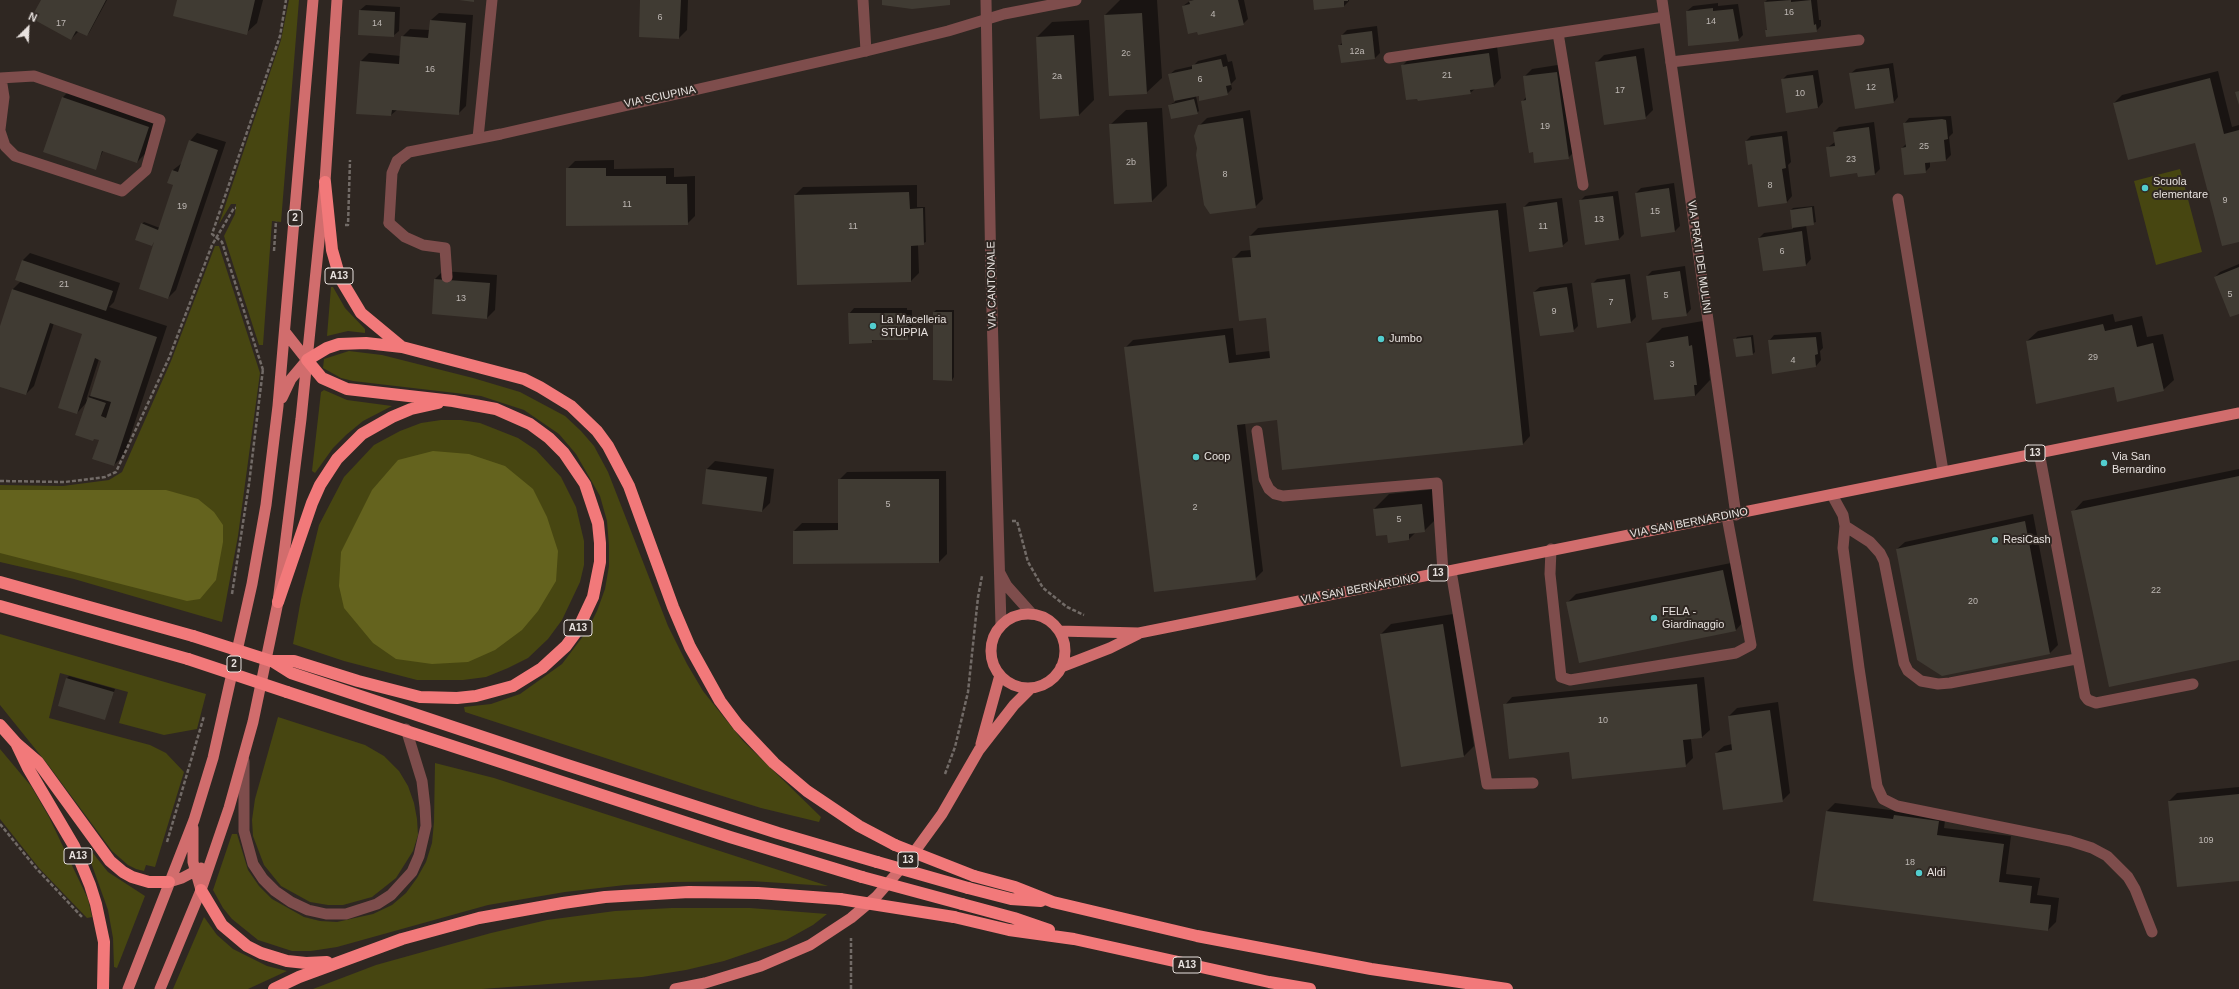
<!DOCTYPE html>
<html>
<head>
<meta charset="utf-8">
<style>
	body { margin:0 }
	#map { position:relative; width:2239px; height:989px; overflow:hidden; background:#2f2722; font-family:Arial,sans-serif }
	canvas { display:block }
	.north { position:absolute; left:8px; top:8px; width:40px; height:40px; -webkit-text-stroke:3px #2f2722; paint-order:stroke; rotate:24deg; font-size:11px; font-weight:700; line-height:16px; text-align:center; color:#e8e2df }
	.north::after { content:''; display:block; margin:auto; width:14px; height:18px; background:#e8e2df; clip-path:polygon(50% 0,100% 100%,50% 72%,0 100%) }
</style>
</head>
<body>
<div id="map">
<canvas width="2239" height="989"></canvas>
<div class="north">N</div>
</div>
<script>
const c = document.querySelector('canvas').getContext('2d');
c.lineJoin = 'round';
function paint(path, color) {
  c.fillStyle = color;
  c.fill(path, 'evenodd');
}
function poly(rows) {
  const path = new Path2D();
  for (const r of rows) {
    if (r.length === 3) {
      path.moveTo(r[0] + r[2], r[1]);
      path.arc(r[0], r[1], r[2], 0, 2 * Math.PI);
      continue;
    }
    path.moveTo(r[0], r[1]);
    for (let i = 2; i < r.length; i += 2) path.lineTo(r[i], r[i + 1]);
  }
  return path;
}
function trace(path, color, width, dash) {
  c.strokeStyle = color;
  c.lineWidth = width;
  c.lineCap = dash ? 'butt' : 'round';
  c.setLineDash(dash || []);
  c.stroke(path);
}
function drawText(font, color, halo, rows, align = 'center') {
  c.font = font + ' Arial,sans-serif';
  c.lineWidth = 4;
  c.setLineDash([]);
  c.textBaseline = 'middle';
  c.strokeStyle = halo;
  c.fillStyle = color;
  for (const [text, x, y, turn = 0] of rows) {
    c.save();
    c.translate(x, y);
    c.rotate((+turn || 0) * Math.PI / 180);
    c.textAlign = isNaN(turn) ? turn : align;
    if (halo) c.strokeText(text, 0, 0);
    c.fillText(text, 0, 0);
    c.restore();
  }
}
const green = poly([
	[289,0,299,0,281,222,272,221,263,345,259,345,224,236,235,214,236,204,231,204,219,224,281,40],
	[2180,169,2202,252,2156,265,2134,181],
	[215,246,219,246,260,373,238,536,222,622,74,579,0,562,0,485,63,486,109,480,122,472,171,361],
	[331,287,333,287,345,308,365,329,365,333,348,331,327,336],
	[349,351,382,355,473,378,520,392,565,416,581,431,594,446,608,472,668,626,687,664,703,691,743,741,821,817,819,822,761,808,703,790,465,712,464,707,491,704,520,694,562,664,587,631,597,611,605,589,609,566,609,546,607,521,600,496,576,454,559,434,524,410,481,396,353,381,341,378,323,368,324,359],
	[324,390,347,400,392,406,363,421,346,435,333,448,315,473,312,471,321,392],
	[441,420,461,420,480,423,518,438,536,450,561,477,576,507,584,541,584,565,580,582,562,620,548,639,528,658,508,668,486,677,463,680,417,680,344,661,293,644,301,599,319,525,344,477,374,445,400,431,421,423],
	[0,634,206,694,197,729,164,735,119,723,128,692,60,673,49,718,150,745,166,753,184,772,155,867,146,865,144,871,136,869,128,865,112,851,49,766,0,705],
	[278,717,365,745,384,756,399,771,408,786,414,803,417,819,418,835,413,851,396,878,372,897,343,905,328,905,310,902,281,886,264,865,253,836,252,820,255,799],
	[0,749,31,786,49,817,88,899,92,917,87,918,39,868,0,819],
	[435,763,494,778,828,886,751,881,674,882,625,885,565,892,488,905,337,947,311,951,292,951,258,940,232,919,223,908,213,890,232,834,237,834,248,870,259,886,272,899,304,917,320,921,337,922,373,914,392,905,406,893,417,878,426,862,432,843,434,822],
	[92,852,108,872,145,896,117,968,114,967,113,938,108,910,88,854],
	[672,908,750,908,827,914,813,925,786,940,724,961,686,970,642,977,482,989,313,989,376,965,491,933,547,920,615,911],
	[204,917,217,935,233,949,267,966,287,971,248,989,173,989]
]);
const forest = poly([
	[433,451,469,454,505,466,533,489,547,517,558,551,556,581,538,611,522,630,495,650,468,662,432,664,396,659,373,643,344,608,339,586,341,552,372,490,398,460],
	[0,490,166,490,198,499,214,512,223,525,223,542,216,580,200,599,187,601,0,553]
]);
const shadow = poly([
	[42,0,107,0,89,33,87,35,79,31,71,39],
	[178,0,263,0,257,23,246,33],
	[641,0,688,0,687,30,679,38],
	[1120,0,1157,0,1162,78,1146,93,1105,15],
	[1244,0,1248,19,1243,24,1183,6,1191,0],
	[1315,0,1349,0,1349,1,1344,6],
	[1767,0,1817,0,1819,20,1821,20,1821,26,1816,31,1766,30,1768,29,1765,2],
	[1718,3,1718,6,1738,4,1743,35,1738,40,1687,11,1693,6],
	[366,5,400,7,399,31,393,36,360,10],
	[439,13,473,15,466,106,458,114,397,110,391,115,357,113,361,61,369,53,401,56,402,37,410,29,430,30,431,20],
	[1089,20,1094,100,1079,115,1037,37,1052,22],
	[1377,26,1380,53,1375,58,1342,62,1339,46,1343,42,1342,35,1347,30],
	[1497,46,1501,78,1494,86,1475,89,1470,93,1418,97,1402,66,1410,58],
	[1644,48,1653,110,1645,118,1596,63,1604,55],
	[1226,54,1228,62,1232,61,1236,79,1231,84,1232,89,1227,94,1196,96,1199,111,1197,113,1169,105,1175,102,1169,75,1175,70,1193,66,1198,61],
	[1893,63,1898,97,1893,103,1850,74,1856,69],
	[1564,64,1576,150,1568,158,1523,101,1526,97,1524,77,1532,69],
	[1818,70,1823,102,1818,108,1782,80,1787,75],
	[2218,71,2232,127,2239,125,2239,241,2196,141,2114,103,2122,95],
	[71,89,157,119,145,154,137,162,103,151,95,168,63,97],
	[1162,108,1167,186,1152,201,1110,125,1126,110],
	[1250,110,1263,199,1255,207,1199,126,1207,118],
	[1951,116,1953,133,1949,137,1951,155,1946,160,1930,161,1930,167,1925,172,1902,148,1906,144,1904,124,1909,118],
	[1874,122,1880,169,1875,174,1859,176,1858,172,1827,148,1835,142,1834,132,1839,127],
	[1787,131,1791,162,1788,165,1792,196,1787,202,1753,163,1746,141,1751,136],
	[197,133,226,142,176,290,168,298,156,241,152,245,142,224,144,222,160,228,175,184,168,182,173,170,182,163,190,141],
	[614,160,614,169,674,168,674,177,695,176,695,216,687,224,567,169,575,161],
	[1674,183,1680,226,1675,231,1636,193,1641,188],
	[917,185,917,207,925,207,926,242,918,245,919,273,911,281,798,284,795,195,803,187],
	[1618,191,1624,234,1619,239,1586,244,1580,201,1585,196],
	[1562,198,1568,241,1562,246,1524,207,1529,202],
	[1506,203,1530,436,1523,444,1278,419,1245,423,1263,571,1255,579,1125,348,1133,340,1233,328,1236,355,1270,351,1267,317,1233,259,1241,251,1251,250,1250,236,1258,228],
	[1814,206,1816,222,1806,225,1811,259,1806,265,1764,270,1759,238,1764,233,1793,229,1791,210,1793,208],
	[30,253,120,283,114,302,109,307,167,326,124,455,114,465,87,402,77,413,84,333,54,323,34,386,26,394,0,385,0,329,13,289,21,281,22,261],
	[99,359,103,360,91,394,86,400],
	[2239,264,2239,313,2215,277,2220,272],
	[1685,266,1691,309,1686,315,1647,276,1652,271],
	[443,271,497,275,495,310,487,318,435,279],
	[1630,274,1636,317,1631,322,1598,327,1592,284,1597,279],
	[1572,283,1578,326,1573,331,1534,292,1540,287],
	[854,308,907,308,907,310,912,310,912,333,907,339,875,339,871,342,849,314],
	[936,310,954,310,954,377,952,380,934,312],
	[2113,314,2115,322,2142,316,2147,337,2163,334,2174,380,2163,390,2027,341,2038,331],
	[1703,321,1704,331,1707,331,1712,369,1709,372,1710,380,1695,396,1655,399,1647,343,1662,328],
	[1821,332,1823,348,1820,351,1821,360,1816,366,1795,368,1769,341,1774,335],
	[1753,335,1755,352,1753,354,1737,356,1735,340,1737,337],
	[715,461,774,469,770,503,762,511,703,503,707,469],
	[2239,469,2239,659,2073,512,2083,501],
	[946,471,947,554,939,562,794,531,802,523,839,523,839,480,847,472],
	[1436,489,1439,516,1424,531,1416,532,1409,539,1388,534,1374,509,1389,494],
	[2033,514,2058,645,2050,653,1897,549,1905,542],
	[1731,563,1743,622,1736,630,1568,602,1576,594],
	[1453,614,1474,746,1464,756,1381,634,1391,624],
	[69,676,115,689,105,719,67,678],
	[1704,677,1710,730,1702,737,1691,739,1693,758,1685,766,1570,751,1505,705,1512,697],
	[1778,702,1790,793,1782,801,1716,753,1724,746,1732,744,1729,716,1737,708],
	[2239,787,2239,880,2169,801,2177,793],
	[1835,803,1898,811,1946,813,1944,828,2011,836,2006,874,2040,878,2037,895,2059,898,2056,922,2048,930,1814,900,1827,811]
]);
const building = poly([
	[41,0,106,0,87,36,76,31,71,40,31,18],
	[177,0,255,0,247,35,173,16],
	[459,0,474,0,474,2],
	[640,0,681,0,679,39,639,37],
	[882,0,950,0,950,5,912,9,882,5],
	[1194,0,1238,0,1244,25,1198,35,1197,32,1188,34,1182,6,1190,4,1189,1],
	[1313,0,1348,0,1348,1,1344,1,1344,7,1314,10],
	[1791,0,1791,2,1811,0,1814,25,1816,24,1817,32,1766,37,1765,30,1767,30,1764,2],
	[1713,8,1713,11,1733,9,1739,41,1688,46,1686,11],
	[359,10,395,12,394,37,358,35],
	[1142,13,1147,94,1109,96,1104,15],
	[430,20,466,23,459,115,392,110,391,116,356,114,360,61,399,64,401,36,428,38],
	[1372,31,1375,59,1341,63,1338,45,1342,45,1341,35],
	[1074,35,1079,116,1040,119,1036,37],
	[1489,53,1494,87,1470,90,1471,94,1418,101,1417,99,1406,100,1401,65],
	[1636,56,1646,119,1604,125,1595,62],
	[1221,59,1223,67,1227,66,1231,85,1226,86,1228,95,1199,101,1199,96,1174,101,1168,74,1192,69,1192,65],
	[1889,68,1894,103,1855,109,1849,73],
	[1557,72,1569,159,1534,163,1533,152,1529,153,1521,101,1526,100,1523,76],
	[1813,75,1818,108,1786,113,1781,79],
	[2210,78,2224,134,2239,130,2239,242,2222,246,2195,143,2128,160,2113,103],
	[2239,91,2239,105,2235,92],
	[62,97,149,127,137,163,102,151,96,170,43,152],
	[1194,99,1198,114,1171,119,1168,105],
	[1243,118,1256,208,1210,214,1204,205,1196,155,1197,148,1194,136,1198,125],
	[1942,119,1946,120,1948,139,1944,140,1946,161,1925,163,1926,173,1904,175,1901,148,1906,147,1903,123],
	[1147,122,1152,202,1114,204,1109,124],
	[1869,127,1875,175,1858,177,1857,173,1830,177,1826,147,1835,146,1833,132],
	[1782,136,1786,168,1782,169,1787,203,1758,207,1752,164,1748,165,1745,141],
	[189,140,218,150,168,299,139,289,154,242,152,246,135,240,141,223,158,230,173,185,167,183,172,170,178,172],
	[566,168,606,168,606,176,666,176,666,184,687,184,688,225,566,226],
	[1669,188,1675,232,1641,237,1635,193],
	[909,192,910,209,923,208,924,245,911,246,911,282,797,285,794,195],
	[1613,196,1619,240,1585,245,1579,200],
	[1557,202,1563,247,1529,252,1523,207],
	[1812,207,1814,225,1792,228,1790,210],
	[1498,210,1523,445,1282,470,1277,420,1237,425,1256,580,1154,592,1124,347,1225,335,1229,363,1270,358,1266,318,1239,321,1232,258,1251,257,1249,236],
	[1802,231,1806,266,1763,271,1758,238],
	[22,260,113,291,106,311,15,280],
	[2239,267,2239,314,2230,317,2214,277],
	[1680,271,1687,316,1652,320,1646,276],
	[434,279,490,283,487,319,432,314],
	[1625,279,1631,323,1597,328,1591,283],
	[1567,287,1574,332,1540,336,1533,292],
	[12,289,157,337,114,466,92,459,99,440,94,439,93,441,75,435,88,397,106,403,101,416,106,418,111,402,90,396,101,361,95,358,77,414,58,408,82,334,50,323,26,395,0,387,0,326],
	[933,312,952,312,952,381,933,380],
	[848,313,902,313,902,315,907,315,908,340,872,340,872,343,849,344],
	[2103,324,2105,331,2132,325,2137,347,2153,343,2164,391,2117,402,2114,387,2036,404,2026,341],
	[1688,336,1689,346,1692,345,1697,385,1694,385,1695,396,1654,400,1646,343],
	[1751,337,1753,355,1736,357,1733,339],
	[1816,337,1818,354,1815,355,1816,367,1772,374,1768,340],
	[706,469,767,477,762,512,702,504],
	[2239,476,2239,660,2109,687,2071,511],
	[838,479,939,479,939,563,793,564,793,531,838,530],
	[1422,504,1425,532,1409,534,1409,540,1388,543,1387,535,1376,536,1373,509],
	[2025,521,2050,654,1942,676,1917,660,1896,549],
	[1723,570,1736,631,1579,663,1566,602],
	[1443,624,1464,757,1401,767,1380,634],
	[66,678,114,692,105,720,58,706],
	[1697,684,1702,738,1683,740,1686,767,1572,779,1569,752,1509,759,1503,704],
	[1770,710,1783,802,1723,810,1715,753,1732,750,1728,716],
	[2239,794,2239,881,2177,887,2168,801],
	[1826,811,1893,819,1894,815,1939,821,1937,835,2004,844,1999,882,2032,886,2030,903,2051,905,2048,931,1813,901]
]);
const path = poly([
	[345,225,348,225,350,160],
	[274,251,276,221],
	[263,370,222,242,212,234,280,36,286,0],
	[0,481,65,482,105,477,116,472,169,358,212,245,234,208,236,208],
	[1012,521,1017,521,1028,562,1043,588,1067,607,1084,615],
	[232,594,249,484,263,369],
	[945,774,955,747,968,692,978,597,982,576],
	[0,824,36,868,82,917],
	[167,842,204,716],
	[851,989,851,938]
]);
const service = poly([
	[863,0,866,51],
	[1558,33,1583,185],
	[1389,58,1664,17],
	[1671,62,1859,40],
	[0,78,34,76,160,120,146,170,122,191,15,156,5,146,0,131],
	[0,129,4,97,1,78],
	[478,138,492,0],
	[1898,199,1943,471],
	[389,223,405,237,423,245,445,248,447,277],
	[1257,431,1264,479,1269,489,1275,494,1283,496,1437,483,1443,572],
	[2039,452,2085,696,2088,700,2096,703,2193,684],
	[1832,495,1843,515,1845,526,1843,548,1859,668,1877,786,1883,799,1897,806,2070,841,2092,848,2107,856,2128,877,2135,889,2152,932],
	[1845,526,1870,542,1880,553,1884,561,1904,663,1908,671,1921,681,1938,684,1950,683,2076,659],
	[1551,549,1550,574,1561,677,1570,680,1736,653,1751,645,1727,517],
	[1451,571,1487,784,1533,783],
	[244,761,244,831,253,864,263,879,275,891,291,902,308,910,326,914,346,914,377,904,391,895,412,872,419,856,426,826,425,807,422,781,406,729]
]);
const minor = poly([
	[1662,0,1736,515],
	[389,223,392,173,397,161,409,152,501,134,866,51,948,31,1004,14,1076,0]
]);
const tertiary = poly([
	[986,0,991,277,1001,625],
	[1000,573,1007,586,1032,614]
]);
const primary = poly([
	[285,332,307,360],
	[282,398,291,379,307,360],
	[1028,651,37],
	[1059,631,1139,633,2239,413],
	[1061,667,1110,648,1138,634],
	[981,744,1000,675],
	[193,828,193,862,201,890],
	[169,882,182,878,201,868],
	[128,989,194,820,213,758,252,584,266,505,278,406,313,0],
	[160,989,201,890,229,808,253,722,278,602,301,419,325,182,337,0],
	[675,989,705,983,761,966,810,945,851,918,876,897,910,858,942,814,979,750,1014,705,1031,688]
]);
const motorway = poly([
	[325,182,332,250,340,278,361,313,402,347],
	[0,582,193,636],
	[278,602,312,503,320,485,337,459,362,434,392,417,411,409,438,403],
	[0,606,188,659],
	[271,661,294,661,358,681,420,697,457,698,476,696,513,686,542,668,566,646,577,631,593,597,600,562,600,543,598,523,585,484,564,453,549,438,530,424,496,409,453,401,347,389,322,378,307,360,327,348,339,344,366,343,402,347,524,379,540,387,571,406,597,431,608,446,629,486,673,607,690,647,720,701,738,725,774,763,807,791,859,826,895,845],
	[272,661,291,673,564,764,778,833,877,862],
	[287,692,730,837,862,877],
	[0,725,16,743,38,762,110,861,123,872,132,877,149,882,169,882],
	[16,743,28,768,74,846,90,885,96,904,104,942,103,989],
	[974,876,1015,887,1053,902,1197,936,1371,969,1507,989],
	[968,888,1011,899,1041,901],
	[201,890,222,925,247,946,261,953,287,961,306,963,327,962],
	[962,904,1014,918,1049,930],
	[954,917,1009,930,1074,939,1269,982,1310,989],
	[274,989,299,977,402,939,479,918,563,903,605,897,689,892,758,893,840,899]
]);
const motorwayBridge = poly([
	[193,636,271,661],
	[188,659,287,692],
	[895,845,974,876],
	[877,862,968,888],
	[862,877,962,904],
	[840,899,954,917]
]);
const markers = [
	[2145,188,4,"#52cdce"],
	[873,326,4,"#52cdce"],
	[1381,339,4,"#52cdce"],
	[1196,457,4,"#52cdce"],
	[2104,463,4,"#52cdce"],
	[1995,540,4,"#52cdce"],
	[1654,618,4,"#52cdce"],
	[1919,873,4,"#52cdce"]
];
const numberNames = [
	["16",1789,13],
	["4",1213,15],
	["6",660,18],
	["14",1711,22],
	["17",61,24],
	["14",377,24],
	["12a",1357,52],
	["2c",1126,54],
	["16",430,70],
	["21",1447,76],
	["2a",1057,77],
	["6",1200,80],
	["12",1871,88],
	["17",1620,91],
	["10",1800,94],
	["19",1545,127],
	["25",1924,147],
	["23",1851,160],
	["2b",1131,163],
	["8",1225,175],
	["8",1770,186],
	["9",2225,201],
	["11",627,205],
	["19",182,207],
	["15",1655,212],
	["13",1599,220],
	["11",853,227],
	["11",1543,227],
	["6",1782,252],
	["21",64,285],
	["5",2230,295],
	["5",1666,296],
	["13",461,299],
	["7",1611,303],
	["9",1554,312],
	["29",2093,358],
	["4",1793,361],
	["3",1672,365],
	["5",888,505],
	["2",1195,508],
	["5",1399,520],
	["22",2156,591],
	["20",1973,602],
	["10",1603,721],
	["109",2206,841],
	["18",1910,863]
];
const shields = [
	[295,218,14],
	[339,276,28],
	[2035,453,20],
	[1438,573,20],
	[578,628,28],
	[234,664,14],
	[78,856,28],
	[908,860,20],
	[1187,965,28]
];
const shieldNames = [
	["2",295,218],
	["A13",339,276],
	["13",2035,453],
	["13",1438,573],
	["A13",578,628],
	["2",234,664],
	["A13",78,856],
	["13",908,860],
	["A13",1187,965]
];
const streetNames = [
	["VIA SCIUPINA",660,97,-12],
	["VIA PRATI DEI MULINI",1699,257,82],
	["VIA CANTONALE",992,285,-91],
	["VIA SAN BERNARDINO",1689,523,-11],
	["VIA SAN BERNARDINO",1360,589,-11]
];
const poiNames = [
	["Scuola",2153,182],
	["elementare",2153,195],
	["La Macelleria",881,320],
	["STUPPIA",881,333],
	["Jumbo",1389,339],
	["Coop",1204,457],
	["Via San",2112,457],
	["Bernardino",2112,470],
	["ResiCash",2003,540],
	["FELA -",1662,612],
	["Giardinaggio",1662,625],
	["Aldi",1927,873]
];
paint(green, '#474611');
paint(forest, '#64631e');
paint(shadow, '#0007');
paint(building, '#403b33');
trace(path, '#726b67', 2.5, [4, 2]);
trace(service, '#7e4d4c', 11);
trace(minor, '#7e4d4c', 11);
trace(tertiary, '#7e4d4c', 11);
trace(primary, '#d16d6d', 11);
trace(motorway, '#f2797a', 12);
trace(motorwayBridge, '#f2797a', 12);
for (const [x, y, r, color] of markers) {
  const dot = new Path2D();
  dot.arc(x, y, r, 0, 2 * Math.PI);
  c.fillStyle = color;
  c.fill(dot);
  trace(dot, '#2f2722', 1.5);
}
drawText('9px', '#beb8b4', null, numberNames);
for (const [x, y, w] of shields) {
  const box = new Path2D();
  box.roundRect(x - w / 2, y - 8, w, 16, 3);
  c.fillStyle = '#2f2722';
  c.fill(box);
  trace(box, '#e8e2df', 1);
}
drawText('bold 10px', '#e8e2df', null, shieldNames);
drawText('11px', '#e8e2df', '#2f2722', streetNames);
drawText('11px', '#e8e2df', '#2f2722', poiNames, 'left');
</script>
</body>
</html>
